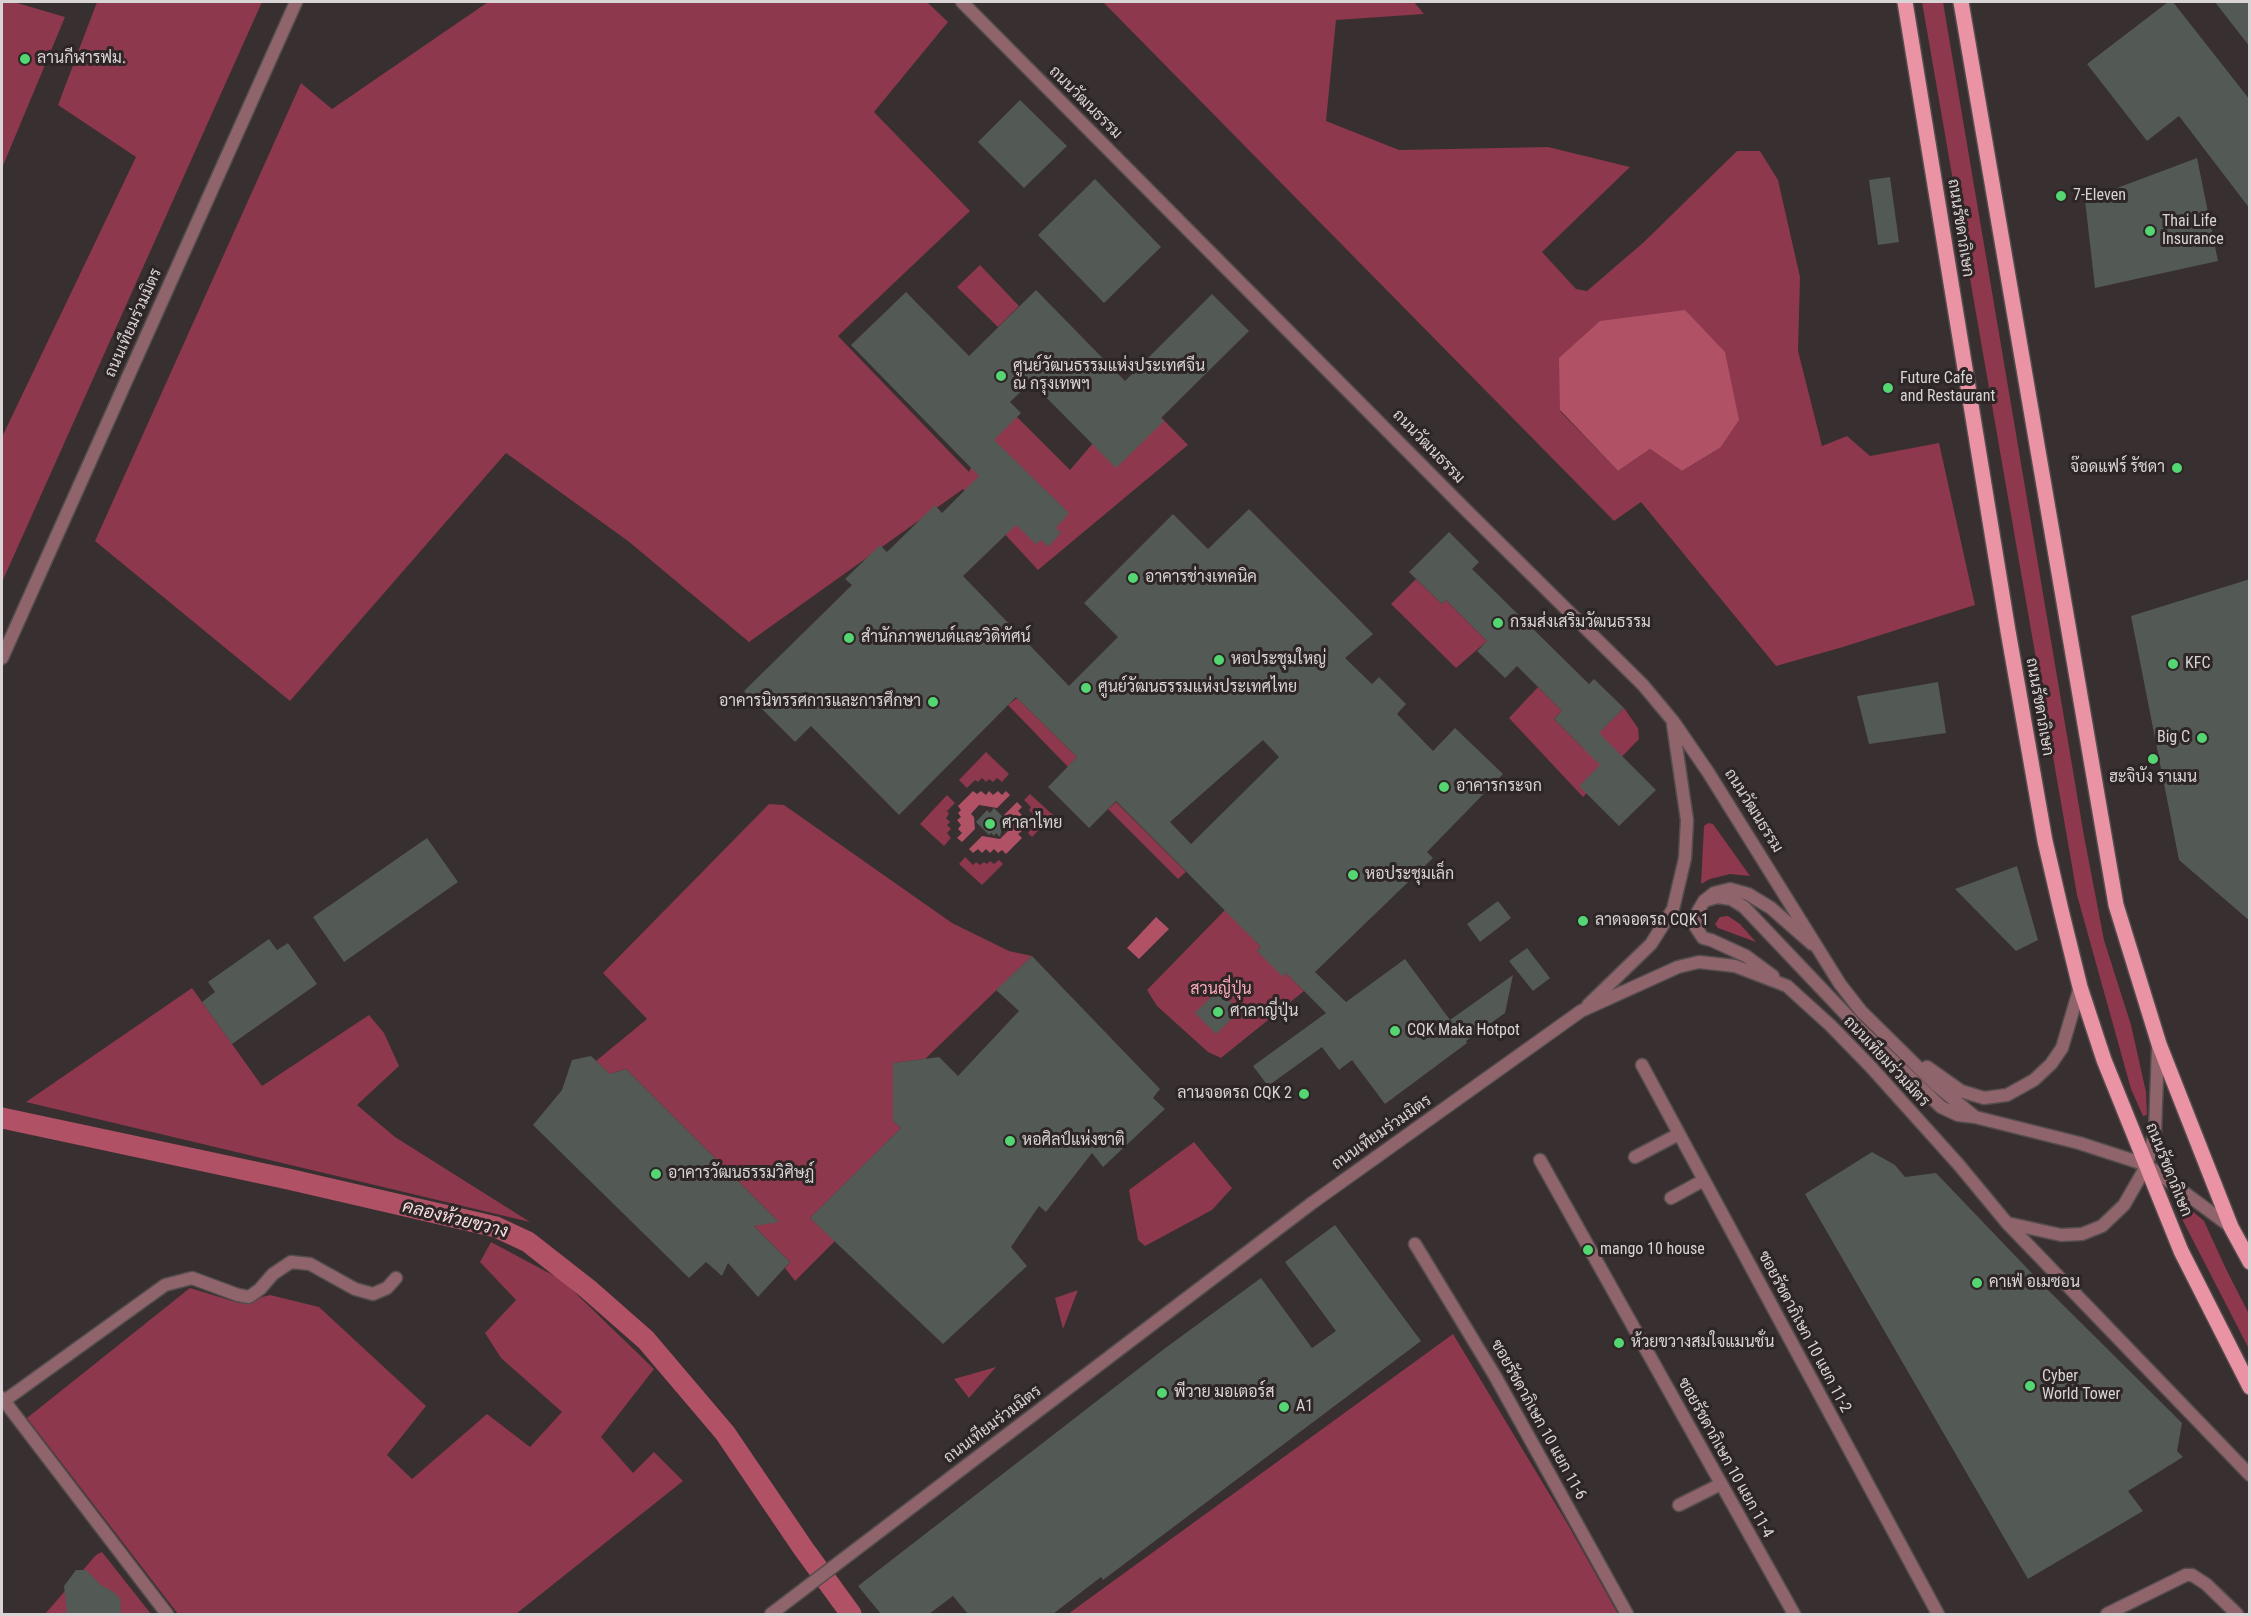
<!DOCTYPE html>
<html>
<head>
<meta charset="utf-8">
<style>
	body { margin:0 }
	#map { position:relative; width:2251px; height:1616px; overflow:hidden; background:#372f30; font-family:"Roboto Condensed",sans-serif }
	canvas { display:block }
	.frame { position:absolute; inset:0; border:3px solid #d9d4d5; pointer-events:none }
</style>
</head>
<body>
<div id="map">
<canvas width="2251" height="1616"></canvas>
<div class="frame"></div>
</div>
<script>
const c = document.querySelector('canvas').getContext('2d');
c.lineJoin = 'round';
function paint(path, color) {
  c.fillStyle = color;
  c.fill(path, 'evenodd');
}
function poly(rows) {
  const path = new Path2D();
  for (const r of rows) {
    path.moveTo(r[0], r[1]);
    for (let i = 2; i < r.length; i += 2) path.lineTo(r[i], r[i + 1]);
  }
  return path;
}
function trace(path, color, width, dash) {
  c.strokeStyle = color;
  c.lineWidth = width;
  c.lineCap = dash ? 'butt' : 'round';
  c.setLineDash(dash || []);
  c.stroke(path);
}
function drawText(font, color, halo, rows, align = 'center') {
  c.font = font + ' "Roboto Condensed",Sarabun,sans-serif';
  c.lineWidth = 6;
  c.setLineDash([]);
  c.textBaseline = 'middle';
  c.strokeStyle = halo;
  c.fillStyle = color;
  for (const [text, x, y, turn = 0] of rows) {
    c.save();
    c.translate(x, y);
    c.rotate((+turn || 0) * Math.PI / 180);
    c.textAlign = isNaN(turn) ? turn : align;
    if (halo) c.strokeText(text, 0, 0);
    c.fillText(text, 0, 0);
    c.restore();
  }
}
const green = poly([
	[2,2,14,2,65,17,2,168],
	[97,2,262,2,2,582,2,437,136,157,58,105],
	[488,2,927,2,948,22,874,112,970,211,838,336,969,472,1000,400,1070,470,1094,442,1153,409,1188,445,1038,570,963,489,749,642,628,541,506,453,290,701,95,541,301,83,332,109],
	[1103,2,1414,2,1424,14,1336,20,1326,121,1399,150,1548,147,1630,167,1542,252,1576,289,1587,291,1644,242,1737,151,1760,151,1778,180,1800,277,1798,351,1822,446,1847,436,1870,456,1939,443,1975,605,1843,647,1776,666,1641,502,1614,521],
	[1560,411,1720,448,1682,471,1650,449,1618,471],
	[1922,2,1943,2,2084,836,2104,940,2131,1025,2146,1092,2147,1115,2143,1116,2131,1089,2077,895],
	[980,265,1019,306,998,327,957,287],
	[1416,579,1442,604,1446,600,1487,641,1456,668,1391,604],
	[1538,687,1562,711,1554,719,1583,748,1624,708,1638,728,1639,739,1583,797,1509,718],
	[1017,698,1077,757,1068,767,1008,705],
	[986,752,1009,774,1002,782,997,778,993,782,989,779,986,782,982,778,978,782,975,780,967,788,959,780],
	[1030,794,1053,815,1032,837,1028,833,1032,828,1028,825,1032,821,1029,818,1033,814,1029,810,1031,807,1024,800],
	[947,795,955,803,947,811,949,814,946,818,950,822,947,825,951,829,947,833,951,838,944,846,920,824],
	[1116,802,1186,872,1178,879,1108,809],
	[769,804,784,805,952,923,1009,951,1032,956,925,1059,893,1063,893,1121,901,1128,810,1218,835,1241,795,1281,785,1268,790,1262,754,1226,778,1221,626,1069,610,1074,596,1061,647,1019,603,973],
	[1708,823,1713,824,1750,876,1730,874,1710,879,1701,884,1704,826],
	[965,857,973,865,976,862,980,865,984,862,987,864,990,861,994,864,999,860,1003,864,982,885,959,864],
	[1225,910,1261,947,1257,951,1283,976,1286,973,1304,991,1221,1058,1208,1052,1157,1006,1147,990],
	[1728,916,1740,924,1756,942,1718,928,1715,924,1720,917],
	[192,988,262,1086,369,1015,384,1033,399,1066,357,1105,395,1137,530,1222,26,1102],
	[1194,1142,1232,1188,1212,1210,1145,1246,1138,1240,1129,1190],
	[2185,1207,2190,1209,2204,1221,2226,1269,2249,1314,2249,1349,2182,1219,2179,1207],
	[491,1242,562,1280,654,1369,601,1437,633,1473,654,1452,683,1481,516,1614,178,1614,27,1418,190,1288,239,1303,270,1295,319,1307,426,1406,387,1455,412,1479,487,1414,530,1447,562,1412,501,1358,485,1333,516,1300,480,1262],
	[1078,1290,1063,1329,1055,1298],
	[1453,1334,1567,1523,1618,1614,1068,1614],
	[996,1367,969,1398,954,1379],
	[102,1552,151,1614,45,1614,96,1555]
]);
const water = poly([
	[1685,310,1725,352,1739,420,1720,448,1682,471,1650,449,1618,471,1560,410,1559,358,1600,321],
	[973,791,977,794,981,791,986,795,989,791,993,795,998,791,1002,795,1006,791,1010,795,997,808,979,805,971,814,974,817,975,829,962,842,957,838,962,833,958,829,961,825,957,820,961,817,958,813,961,810,958,806],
	[1017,802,1022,807,1018,811,1022,815,1018,819,1022,824,1019,828,1022,831,1018,834,1022,838,1006,854,1002,850,998,853,994,849,990,853,986,849,982,853,978,849,973,853,969,849,982,836,1000,839,1008,831,1005,828,1004,815],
	[1156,917,1169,929,1139,959,1127,948]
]);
const canal = poly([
	[2,1118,288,1179,496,1227,528,1242,588,1289,646,1340,725,1433,803,1548,851,1614]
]);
const building = poly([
	[2168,2,2173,2,2250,100,2250,209,2179,116,2147,141,2087,64],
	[2215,2,2250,2,2250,47],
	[1020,100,1067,146,1024,188,978,142],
	[2197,158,2218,261,2095,288,2085,200],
	[1890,177,1899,242,1878,245,1869,180],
	[1095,179,1161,247,1104,303,1038,235],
	[1036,290,1125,381,1212,294,1249,331,1161,418,1164,421,1116,468,1031,382,1010,402,1021,413,994,440,1069,513,1056,528,1061,533,1048,547,1041,540,1036,544,1016,525,963,576,1069,686,1118,637,1084,603,1173,514,1208,549,1249,509,1373,634,1345,658,1372,684,1379,677,1406,704,1397,714,1433,751,1455,728,1503,774,1427,852,1433,858,1315,972,1346,1002,1405,959,1450,1020,1513,975,1505,1013,1466,1041,1467,1043,1385,1104,1352,1060,1339,1070,1322,1047,1268,1086,1253,1066,1326,1013,1286,973,1283,977,1257,951,1261,947,1116,801,1089,828,1048,787,1077,757,1016,697,899,815,811,726,795,742,744,691,852,585,845,579,880,545,887,552,935,505,942,513,979,476,851,345,906,292,969,356],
	[1263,740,1279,757,1191,844,1170,822],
	[1449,532,1479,562,1472,569,1589,684,1594,679,1624,708,1599,733,1656,790,1619,826,1579,786,1600,765,1554,719,1562,711,1517,666,1505,678,1477,651,1487,641,1446,600,1442,604,1409,572],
	[2250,579,2250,921,2179,860,2131,616],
	[1938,682,1946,733,1869,744,1857,696],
	[994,808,1004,818,1000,837,996,833,994,836,991,833,989,835,976,822,987,810,990,813],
	[427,838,458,882,344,962,313,917],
	[2017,866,2038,940,2016,951,1955,889],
	[1498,901,1511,918,1480,942,1467,924],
	[269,939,277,950,288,943,317,984,232,1044,202,1002,215,992,208,982],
	[1527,948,1550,978,1533,991,1509,961],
	[1032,956,1160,1089,1153,1098,1165,1109,1103,1167,1092,1153,1046,1212,1039,1206,1011,1247,1027,1266,943,1344,810,1218,901,1128,893,1121,893,1063,939,1057,958,1076,1019,1011,996,990],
	[1218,990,1240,1011,1216,1034,1195,1013],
	[591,1056,610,1074,626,1069,779,1222,754,1226,790,1262,758,1297,728,1263,722,1276,706,1262,689,1278,533,1125,562,1090,572,1060],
	[1872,1152,1895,1165,1905,1177,1936,1173,2047,1289,2182,1423,2177,1451,2183,1457,2128,1491,2143,1511,2028,1579,1805,1194],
	[1335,1225,1421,1341,1103,1580,1101,1577,1053,1614,968,1614,953,1596,929,1614,881,1614,858,1586,1164,1349,1261,1278,1312,1348,1336,1331,1285,1262],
	[76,1570,86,1570,101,1585,114,1592,120,1599,121,1614,67,1614,64,1586]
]);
const minor = poly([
	[1642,1065,1938,1614],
	[1635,1157,1679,1134],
	[1540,1160,1794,1614],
	[1671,1198,1704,1180],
	[1415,1244,1495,1376,1627,1614],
	[2,1398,167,1614],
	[4,1401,165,1285,192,1278,238,1295,249,1297,260,1289,273,1274,291,1262,310,1264,355,1289,373,1294,387,1288,396,1278],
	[1679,1505,1721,1484],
	[2107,1614,2186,1575,2192,1575,2206,1584,2237,1614]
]);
const tertiary = poly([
	[962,2,1465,509,1643,685,1673,721,1708,772,1840,984,1861,1011,1935,1084,1975,1117],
	[2,658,296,2],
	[1704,901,1717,897,1731,899,1744,907,1857,1026,1941,1107,1958,1115,1975,1117,2079,1143,2147,1165,2231,1227],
	[1773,976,1746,956,1711,940,1703,938,1695,926,1697,913,1704,901,1714,893,1730,889,1748,894,1771,908,1812,944],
	[1588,1005,1651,944,1673,909,1685,858,1687,820,1673,725],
	[1927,1067,1961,1091,1984,1098,2007,1095,2034,1080,2051,1064,2062,1048,2080,987],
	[2007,1223,2061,1235,2082,1234,2102,1226,2124,1205,2147,1165,2155,1131,2158,1048],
	[771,1614,1312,1203,1581,1011,1678,967,1699,962,1735,966,1787,986,1830,1025,1870,1066,1959,1165,2007,1223,2250,1475]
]);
const primary = poly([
	[1905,2,2008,631,2045,841,2061,910,2080,987,2104,1060,2181,1251,2250,1387],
	[1961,2,2116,905,2159,1044,2231,1227,2250,1262]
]);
const markers = [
	[25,59,6,"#54d672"],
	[2061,196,6,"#54d672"],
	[2150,231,6,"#54d672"],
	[1001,376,6,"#54d672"],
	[1888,388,6,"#54d672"],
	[2177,468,6,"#54d672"],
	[1133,578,6,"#54d672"],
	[1498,623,6,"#54d672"],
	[849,638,6,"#54d672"],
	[1219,660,6,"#54d672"],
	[2173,664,6,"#54d672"],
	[1086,688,6,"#54d672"],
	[933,702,6,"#54d672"],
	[2202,738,6,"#54d672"],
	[2153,759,6,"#54d672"],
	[1444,787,6,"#54d672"],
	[990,824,6,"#54d672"],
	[1353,875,6,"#54d672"],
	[1583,921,6,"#54d672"],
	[1218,1012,6,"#54d672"],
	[1395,1031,6,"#54d672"],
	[1304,1094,6,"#54d672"],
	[1010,1141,6,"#54d672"],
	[656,1174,6,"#54d672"],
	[1588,1250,6,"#54d672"],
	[1977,1283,6,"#54d672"],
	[1619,1343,6,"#54d672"],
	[2030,1386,6,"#54d672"],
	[1162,1393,6,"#54d672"],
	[1284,1407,6,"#54d672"]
];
const poiNames = [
	["ลานกีฬารฟม.",37,59],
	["7-Eleven",2073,196],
	["Thai Life",2162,222],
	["Insurance",2162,240],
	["ศูนย์วัฒนธรรมแห่งประเทศจีน",1013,367],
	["ณ กรุงเทพฯ",1013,385],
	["Future Cafe",1900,379],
	["and Restaurant",1900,397],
	["จ๊อดแฟร์ รัชดา",2165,468,"right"],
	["อาคารช่างเทคนิค",1145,578],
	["กรมส่งเสริมวัฒนธรรม",1510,623],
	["สำนักภาพยนต์และวิดิทัศน์",861,638],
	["หอประชุมใหญ่",1231,660],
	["KFC",2185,664],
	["ศูนย์วัฒนธรรมแห่งประเทศไทย",1098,688],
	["อาคารนิทรรศการและการศึกษา",921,702,"right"],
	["Big C",2190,738,"right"],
	["ฮะจิบัง ราเมน",2153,778,"center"],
	["อาคารกระจก",1456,787],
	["ศาลาไทย",1002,824],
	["หอประชุมเล็ก",1365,875],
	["ลาดจอดรถ CQK 1",1595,921],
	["ศาลาญี่ปุ่น",1230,1012],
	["CQK Maka Hotpot",1407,1031],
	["ลานจอดรถ CQK 2",1292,1094,"right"],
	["หอศิลป์แห่งชาติ",1022,1141],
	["อาคารวัฒนธรรมวิศิษฏ์",668,1174],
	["mango 10 house",1600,1250],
	["คาเฟ่ อเมซอน",1989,1283],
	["ห้วยขวางสมใจแมนชั่น",1631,1343],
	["Cyber",2042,1377],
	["World Tower",2042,1395],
	["พีวาย มอเตอร์ส",1174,1393],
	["A1",1296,1407]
];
const streetNames = [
	["ถนนวัฒนธรรม",1085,103,45],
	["ถนนรัชดาภิเษก",1960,228,81],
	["ถนนเทียมร่วมมิตร",134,323,-66],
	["ถนนวัฒนธรรม",1428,447,46],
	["ถนนรัชดาภิเษก",2039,707,80],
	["ถนนวัฒนธรรม",1753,811,58],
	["ถนนเทียมร่วมมิตร",1886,1062,47],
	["ถนนเทียมร่วมมิตร",1382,1133,-35],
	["ถนนรัชดาภิเษก",2168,1170,68],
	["ซอยรัชดาภิเษก 10 แยก 11-2",1804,1332,62],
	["ซอยรัชดาภิเษก 10 แยก 11-6",1538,1420,61],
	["ถนนเทียมร่วมมิตร",993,1425,-37],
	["ซอยรัชดาภิเษก 10 แยก 11-4",1725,1458,61]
];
const parkNames = [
	["สวนญี่ปุ่น",1221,990]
];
const waterNames = [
	["คลองห้วยขวาง",455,1220,14]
];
paint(green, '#8d384c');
paint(water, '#b05166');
trace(canal, '#b05166', 21);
paint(building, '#535954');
trace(minor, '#544d4e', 15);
trace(tertiary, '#544d4e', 15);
trace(primary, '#544d4e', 18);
trace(minor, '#8f646b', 12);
trace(tertiary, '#8f646b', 12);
trace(primary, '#ea93a4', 15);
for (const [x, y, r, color] of markers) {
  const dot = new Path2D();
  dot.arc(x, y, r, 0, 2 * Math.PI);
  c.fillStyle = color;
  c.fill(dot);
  trace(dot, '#2d2526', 2);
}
drawText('16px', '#d9d4d5', '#2d2526', poiNames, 'left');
drawText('16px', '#d9d4d5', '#2d2526', streetNames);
drawText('16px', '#f9aab8', '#2d2526', parkNames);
drawText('italic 18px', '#f8dce0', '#2d2526', waterNames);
</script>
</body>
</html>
